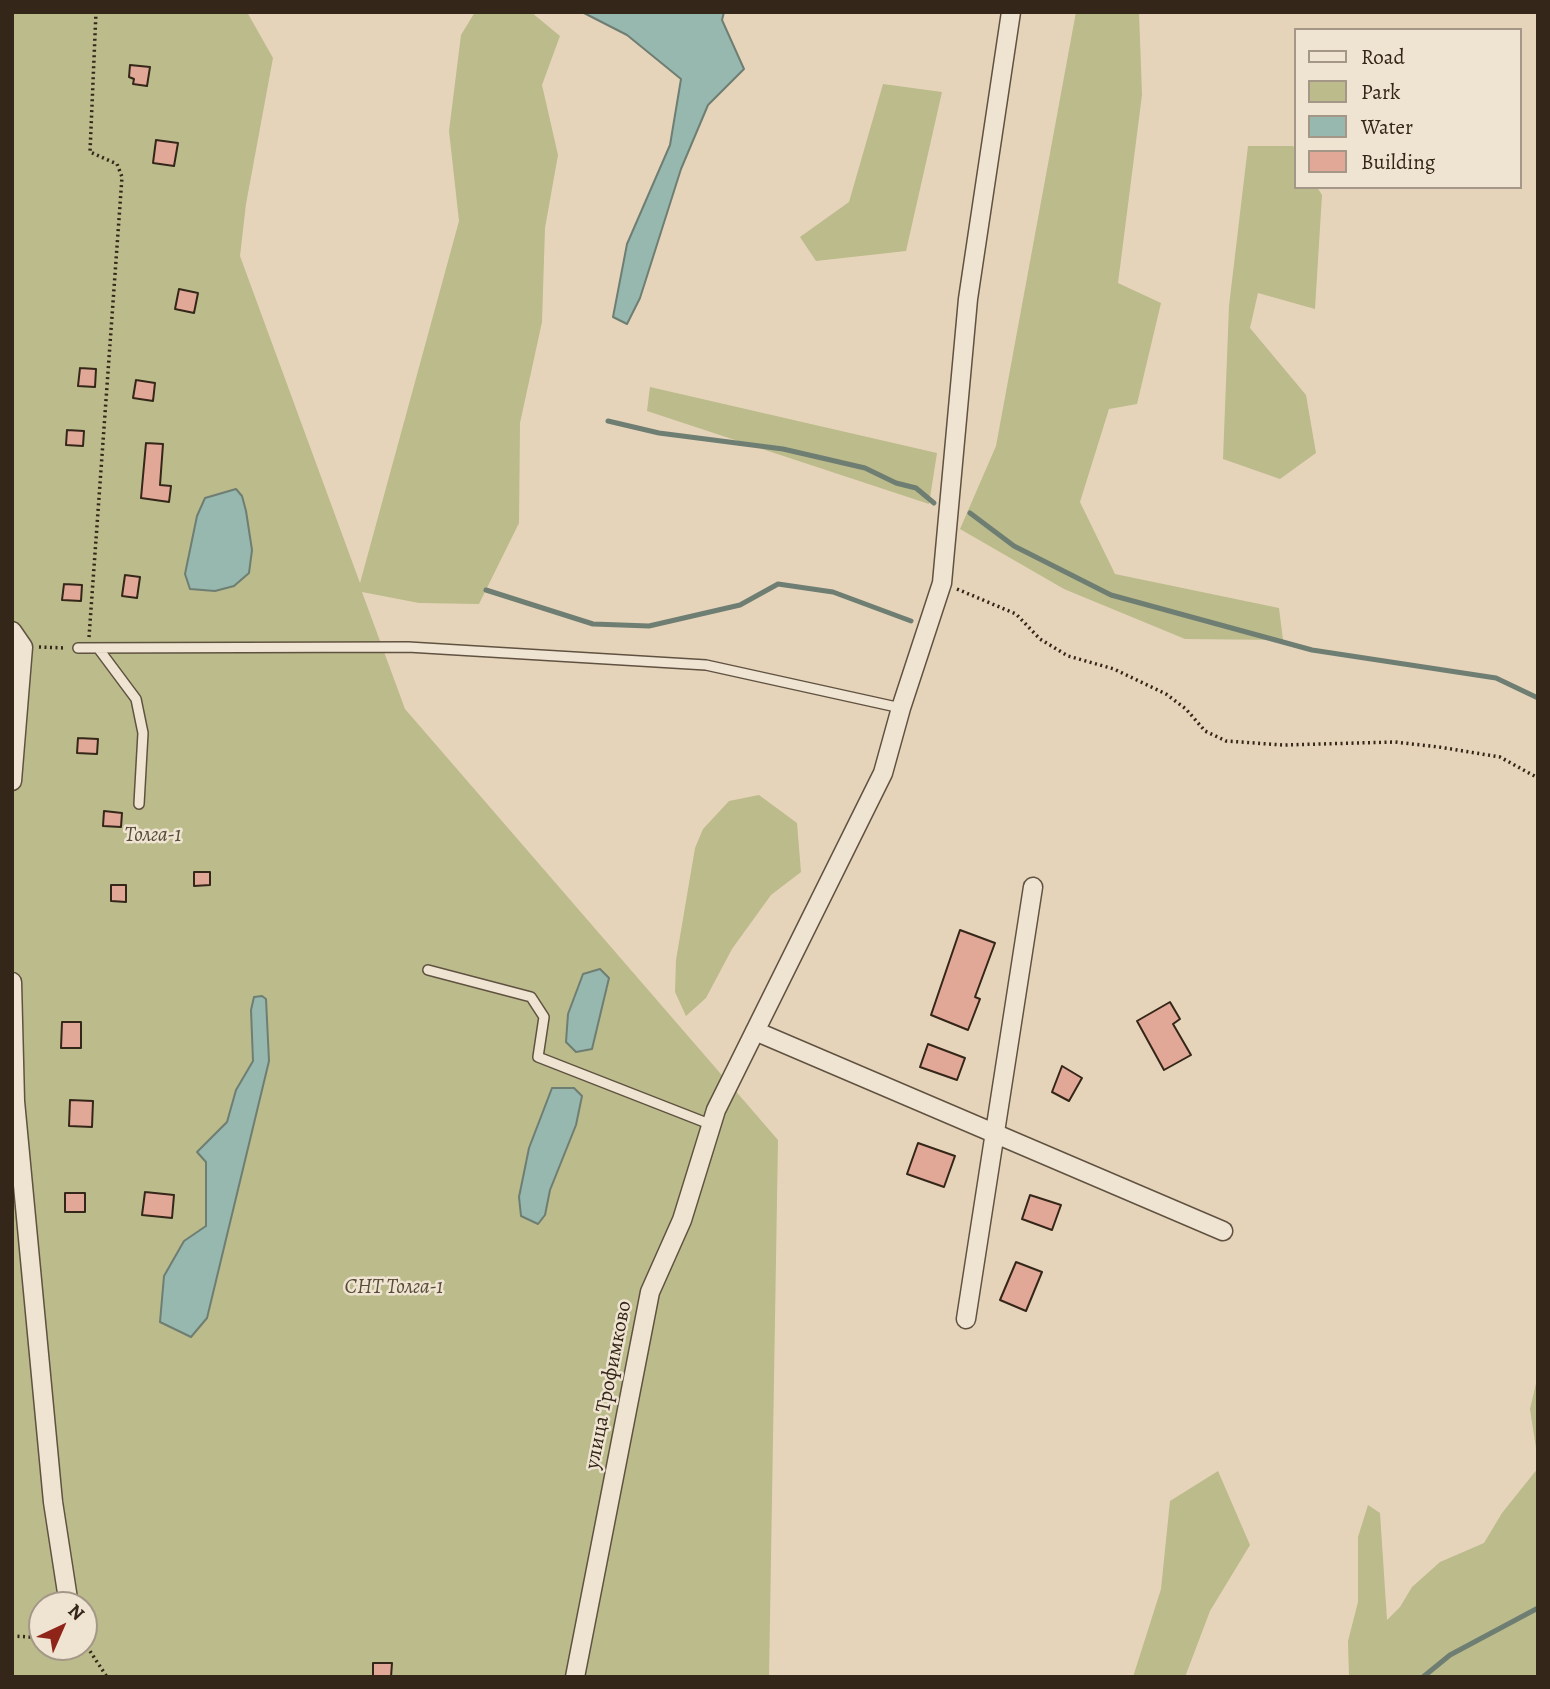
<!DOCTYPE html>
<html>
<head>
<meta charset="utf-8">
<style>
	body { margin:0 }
	#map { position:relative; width:1550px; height:1689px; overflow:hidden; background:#e6d4ba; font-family:Alegreya,serif }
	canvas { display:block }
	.frame { position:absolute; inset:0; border:14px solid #342618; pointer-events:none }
	.legend { position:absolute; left:1294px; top:28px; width:228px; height:161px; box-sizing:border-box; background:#efe3d2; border:2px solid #a49788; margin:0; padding:9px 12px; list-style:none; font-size:21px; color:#342618 }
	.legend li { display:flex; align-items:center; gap:14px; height:35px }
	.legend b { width:35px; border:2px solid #a49788 }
	.north { position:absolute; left:28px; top:1591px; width:70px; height:70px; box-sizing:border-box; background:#efe3d2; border:2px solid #a49788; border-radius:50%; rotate:44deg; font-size:19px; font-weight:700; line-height:28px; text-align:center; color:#342618 }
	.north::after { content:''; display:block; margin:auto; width:24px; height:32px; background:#8f2418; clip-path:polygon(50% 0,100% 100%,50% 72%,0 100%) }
</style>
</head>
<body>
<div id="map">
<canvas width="1550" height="1689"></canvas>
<div class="frame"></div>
<ul class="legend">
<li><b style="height:9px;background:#efe3d2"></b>Road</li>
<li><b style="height:19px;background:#bbbb8b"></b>Park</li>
<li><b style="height:19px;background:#96b8af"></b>Water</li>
<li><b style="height:19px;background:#e1a797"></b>Building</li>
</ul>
<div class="north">N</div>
</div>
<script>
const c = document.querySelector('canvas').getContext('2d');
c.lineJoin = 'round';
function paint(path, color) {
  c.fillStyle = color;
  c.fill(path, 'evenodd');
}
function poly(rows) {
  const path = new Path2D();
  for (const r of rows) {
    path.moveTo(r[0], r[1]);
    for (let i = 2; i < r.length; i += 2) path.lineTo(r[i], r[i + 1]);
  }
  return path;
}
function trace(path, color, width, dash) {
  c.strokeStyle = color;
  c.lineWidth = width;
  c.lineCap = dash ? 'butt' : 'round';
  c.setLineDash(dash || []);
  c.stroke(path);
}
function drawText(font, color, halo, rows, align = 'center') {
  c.font = font + ' Alegreya,serif';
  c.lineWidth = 5;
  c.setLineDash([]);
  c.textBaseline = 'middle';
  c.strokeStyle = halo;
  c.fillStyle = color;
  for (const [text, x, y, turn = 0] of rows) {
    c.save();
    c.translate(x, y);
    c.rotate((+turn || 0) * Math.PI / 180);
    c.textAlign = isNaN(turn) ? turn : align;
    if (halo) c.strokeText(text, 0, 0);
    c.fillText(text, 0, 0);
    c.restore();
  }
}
const green = poly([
	[12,12,247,12,273,58,246,204,240,256,360,583,459,221,449,131,461,35,475,12,531,12,560,36,542,85,558,155,545,228,542,322,520,423,519,523,479,604,419,603,362,592,405,709,778,1140,769,1677,12,1677],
	[42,1605,84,1605,84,1647,42,1647],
	[1076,12,1139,12,1142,95,1118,283,1161,303,1137,404,1109,409,1080,502,1115,574,1279,608,1283,640,1185,639,1064,589,960,529,996,446],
	[883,84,942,92,906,251,816,261,800,237,849,202],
	[1248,146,1293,146,1296,151,1296,187,1317,187,1322,195,1315,309,1258,293,1250,328,1306,395,1316,453,1280,479,1223,459,1229,306],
	[650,387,937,453,929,504,647,411],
	[759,795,797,823,801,872,771,895,732,949,706,998,686,1016,675,992,676,960,695,848,703,829,729,801],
	[1538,1375,1538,1461,1530,1409],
	[1538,1468,1538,1677,1349,1677,1348,1641,1358,1602,1358,1537,1368,1505,1380,1513,1387,1620,1400,1607,1412,1587,1440,1562,1484,1543,1502,1513],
	[1218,1471,1250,1545,1210,1611,1185,1677,1133,1677,1161,1589,1170,1501]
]);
const water = poly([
	[582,12,724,12,722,20,744,69,708,105,681,169,640,298,627,324,613,317,627,244,670,145,681,79,627,35,582,12],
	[236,489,242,496,246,511,252,550,249,573,234,586,215,591,190,589,185,574,197,516,205,498,236,489],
	[600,969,609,978,592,1049,576,1052,566,1042,568,1014,583,974,600,969],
	[262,996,266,999,269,1061,207,1318,191,1337,160,1322,164,1276,184,1241,206,1226,206,1162,197,1152,227,1122,236,1090,253,1061,251,1010,254,997,262,996],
	[552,1088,574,1088,582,1096,576,1125,550,1190,545,1215,538,1224,521,1216,519,1197,529,1148,552,1088]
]);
const stream = poly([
	[608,421,659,433,783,449,865,468,896,483,916,488,934,503],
	[970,513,1014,546,1111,595,1312,650,1496,678,1538,698],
	[486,590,593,624,649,626,740,605,778,584,833,592,911,621],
	[1423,1677,1450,1655,1538,1608]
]);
const building = poly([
	[130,65,150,67,147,86,133,84,134,79,129,77,130,65],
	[156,140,178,143,174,166,153,163,156,140],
	[179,289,198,293,194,313,175,309,179,289],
	[80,368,96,369,95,387,78,386,80,368],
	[136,380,155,383,153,401,133,398,136,380],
	[67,430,84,431,83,446,66,445,67,430],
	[146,443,163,444,160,485,171,486,169,502,141,498,146,443],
	[125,575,140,577,137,598,122,596,125,575],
	[64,584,82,585,81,601,62,600,64,584],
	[78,738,98,739,97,754,77,753,78,738],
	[104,811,122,813,121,827,103,826,104,811],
	[194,872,210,872,210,885,194,886,194,872],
	[111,885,126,885,126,902,111,901,111,885],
	[960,930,995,943,975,997,980,999,968,1030,931,1015,960,930],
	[1170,1002,1180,1019,1173,1024,1191,1055,1164,1070,1137,1021,1170,1002],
	[62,1022,81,1022,81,1048,61,1048,62,1022],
	[928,1044,965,1058,957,1080,920,1067,928,1044],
	[1062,1066,1082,1078,1069,1101,1052,1092,1062,1066],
	[70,1100,93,1101,92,1127,69,1126,70,1100],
	[918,1143,955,1156,944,1187,907,1174,918,1143],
	[145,1192,174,1195,172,1218,142,1215,145,1192],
	[65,1193,85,1193,85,1212,65,1212,65,1193],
	[1030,1195,1061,1205,1052,1230,1022,1219,1030,1195],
	[1016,1262,1042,1272,1026,1311,1000,1300,1016,1262],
	[373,1663,392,1663,391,1677,373,1677,373,1663]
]);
const path = poly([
	[957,589,1016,614,1040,639,1068,656,1114,669,1166,694,1186,709,1205,731,1226,741,1283,745,1395,742,1439,747,1500,757,1538,778],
	[89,637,122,177,117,164,90,152,96,12],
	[39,647,66,648],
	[12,1636,30,1637,42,1632],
	[84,1642,107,1677]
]);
const lane = poly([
	[78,648,408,647,706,665,901,708],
	[98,648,136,699,143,733,139,804],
	[428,970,531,997,544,1017,538,1057,712,1125]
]);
const street = poly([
	[12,631,23,647,12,781],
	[12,982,15,1101,53,1502,68,1599],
	[755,1031,1223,1231],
	[966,1319,1033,887],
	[575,1677,650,1292,682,1220,716,1110,883,773,901,708,942,583,968,299,1011,12]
]);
const parkNames = [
	["Толга-1",153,836],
	["СНТ Толга-1",394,1288]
];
const streetNames = [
	["улица Трофимково",609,1385,-79]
];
paint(green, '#bbbb8b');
paint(water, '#96b8af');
trace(water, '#6f7e73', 2);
trace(stream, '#6f7e73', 5);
paint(building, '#e1a797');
trace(building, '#342618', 2);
trace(lane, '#605240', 12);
trace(street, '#605240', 21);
trace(path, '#342618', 3.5, [2, 3.5]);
trace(lane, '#efe3d2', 9);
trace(street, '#efe3d2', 18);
drawText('italic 21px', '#564b35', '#efe3d2', parkNames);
drawText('21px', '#342618', '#efe3d2', streetNames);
</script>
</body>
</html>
